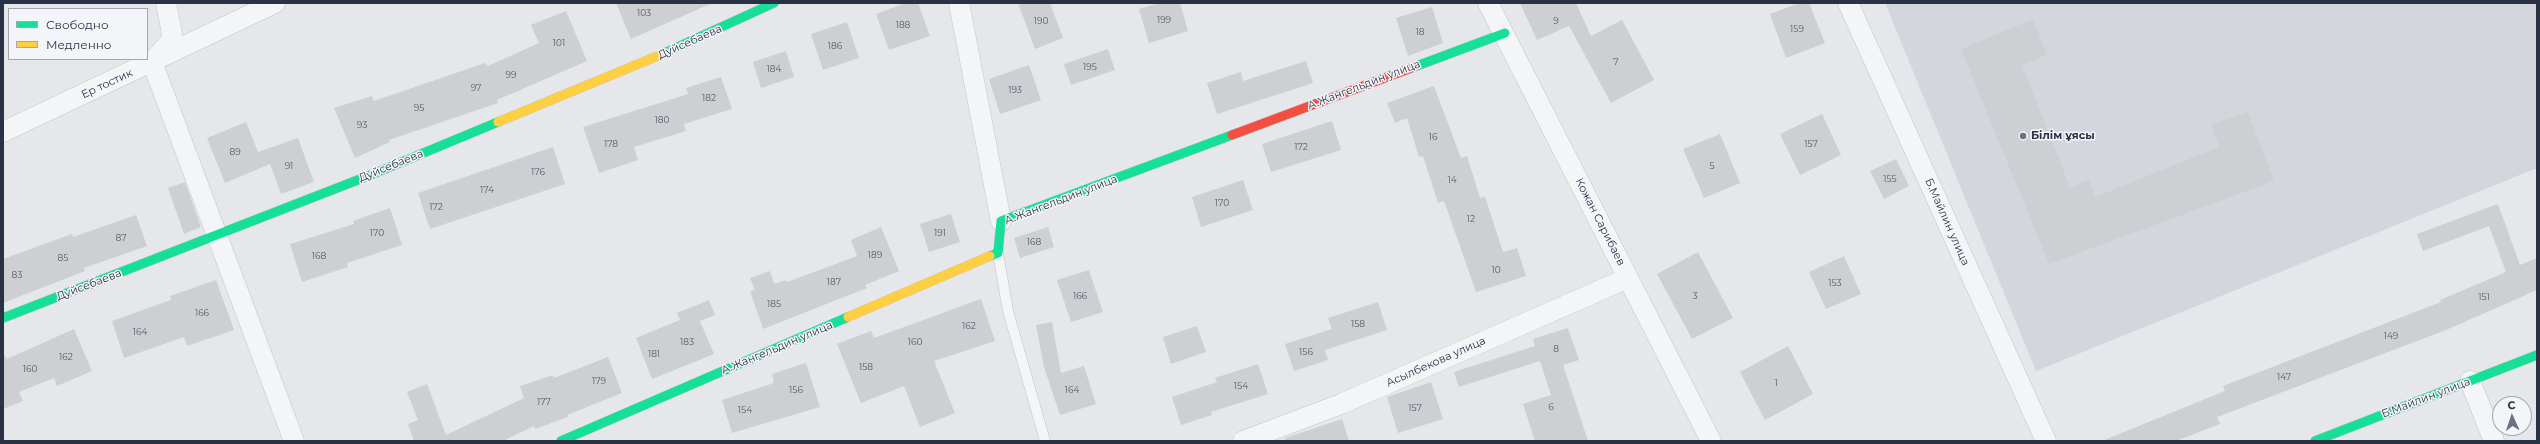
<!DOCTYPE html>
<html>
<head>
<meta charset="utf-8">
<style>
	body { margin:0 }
	#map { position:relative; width:2540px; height:444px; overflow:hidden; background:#e5e7ea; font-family:Montserrat,sans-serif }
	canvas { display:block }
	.frame { position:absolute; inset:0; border:4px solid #2a3245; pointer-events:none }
	.legend { position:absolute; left:8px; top:8px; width:140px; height:52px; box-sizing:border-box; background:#f3f5f9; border:1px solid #a3a7b1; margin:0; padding:5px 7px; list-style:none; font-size:12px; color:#2a3245 }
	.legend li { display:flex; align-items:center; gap:8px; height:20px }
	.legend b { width:20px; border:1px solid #a3a7b1 }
	.north { position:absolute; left:2492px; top:396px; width:40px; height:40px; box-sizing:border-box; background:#f3f5f9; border:1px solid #a3a7b1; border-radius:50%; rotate:357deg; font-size:11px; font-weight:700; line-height:16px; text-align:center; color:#2a3245 }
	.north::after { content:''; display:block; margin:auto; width:14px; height:18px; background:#6b717f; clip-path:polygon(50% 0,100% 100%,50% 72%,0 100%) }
</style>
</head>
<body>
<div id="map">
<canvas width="2540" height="444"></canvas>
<div class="frame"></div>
<ul class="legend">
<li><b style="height:5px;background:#16e098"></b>Свободно</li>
<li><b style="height:5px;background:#ffcf43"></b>Медленно</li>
</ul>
<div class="north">С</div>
</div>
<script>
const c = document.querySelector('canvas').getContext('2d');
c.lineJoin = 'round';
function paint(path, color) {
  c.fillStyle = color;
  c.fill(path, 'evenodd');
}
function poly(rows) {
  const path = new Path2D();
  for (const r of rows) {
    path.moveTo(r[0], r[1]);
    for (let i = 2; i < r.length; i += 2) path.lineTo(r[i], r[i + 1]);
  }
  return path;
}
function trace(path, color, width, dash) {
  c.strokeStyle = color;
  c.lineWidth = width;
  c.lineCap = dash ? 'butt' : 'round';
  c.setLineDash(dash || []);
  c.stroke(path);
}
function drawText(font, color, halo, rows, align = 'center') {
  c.font = font + ' Montserrat,sans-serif';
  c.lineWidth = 3;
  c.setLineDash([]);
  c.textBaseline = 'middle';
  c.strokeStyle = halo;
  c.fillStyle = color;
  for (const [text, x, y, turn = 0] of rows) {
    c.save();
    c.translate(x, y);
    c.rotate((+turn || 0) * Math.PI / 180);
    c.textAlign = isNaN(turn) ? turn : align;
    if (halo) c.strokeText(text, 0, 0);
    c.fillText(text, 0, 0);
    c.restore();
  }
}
const built = poly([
	[1885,3,2537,3,2537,168,2036,371]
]);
const building = poly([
	[616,3,710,3,710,4,631,39],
	[906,3,918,3,930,36,889,50,876,14],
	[1018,3,1050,3,1063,38,1035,49],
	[1160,3,1180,3,1188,31,1149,43,1139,9],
	[1520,3,1576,3,1591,36,1622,20,1654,80,1611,103,1569,26,1537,40],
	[1800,3,1809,3,1825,43,1786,58,1770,14],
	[1432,7,1443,43,1408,56,1396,18],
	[566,11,587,61,497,100,498,103,389,140,390,142,355,158,334,108,372,96,374,101,485,63,488,66,539,43,531,25],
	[2033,19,2047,55,2022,65,2070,187,2089,180,2095,197,2219,147,2211,124,2248,112,2274,181,2049,264,1961,49],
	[847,22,859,58,823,70,811,34],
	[1108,49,1115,70,1071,85,1064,64],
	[786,51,794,77,761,88,753,62],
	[1306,61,1313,83,1217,114,1207,83,1241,72,1243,81],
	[1029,65,1041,100,1000,114,989,79],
	[721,77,732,109,684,124,686,131,634,147,638,160,599,173,583,127,688,94,686,88],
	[1434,86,1461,158,1467,156,1480,198,1485,197,1503,252,1517,248,1526,276,1476,292,1444,201,1438,203,1423,156,1419,157,1407,118,1395,123,1387,103],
	[1822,114,1841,155,1800,175,1780,134],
	[1332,121,1341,150,1271,172,1262,144],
	[246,122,258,152,298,138,314,182,281,194,270,164,225,183,207,138],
	[1720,134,1740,183,1704,198,1683,149],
	[553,147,565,184,430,229,418,193],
	[1896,159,1909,186,1884,199,1870,171],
	[1243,180,1253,210,1201,227,1192,197],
	[185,182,201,227,184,234,168,188],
	[2498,204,2520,265,2537,258,2537,290,2446,330,2217,417,2220,424,2176,441,2102,441,2225,391,2223,386,2441,302,2440,300,2506,272,2489,226,2423,251,2417,234],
	[390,208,402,245,347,263,348,267,302,282,290,244,354,224,353,221],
	[951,214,960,242,929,252,920,224],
	[136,215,147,246,84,268,85,271,3,303,3,259,72,234,73,237],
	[881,227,899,271,865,285,867,288,763,329,750,291,755,290,750,278,770,271,774,284,786,280,787,282,857,256,851,240],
	[1048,227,1054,247,1020,258,1014,238],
	[1698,252,1733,318,1692,339,1657,274],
	[1844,256,1861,294,1826,309,1809,272],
	[1089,270,1103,312,1071,322,1057,280],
	[216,280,234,330,187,346,184,337,124,358,112,321,171,300,170,296],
	[981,299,995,341,934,361,955,413,920,427,904,386,861,403,837,344,871,331,874,338],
	[709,300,715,315,700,321,714,354,652,379,636,338,680,320,677,313],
	[1378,302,1387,330,1325,350,1328,360,1294,371,1285,344,1332,329,1328,318],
	[1052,322,1061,373,1084,366,1096,404,1060,415,1044,367,1036,325],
	[1197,326,1206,352,1171,364,1163,337],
	[1568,328,1579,360,1563,365,1588,441,1535,441,1523,404,1551,395,1540,361,1459,387,1454,372,1535,346,1533,339],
	[74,329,92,371,57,386,54,378,19,392,23,401,3,409,3,353,7,359],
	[1788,346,1813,394,1765,420,1740,372],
	[608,357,622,393,567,415,568,417,535,429,534,426,503,441,414,441,408,424,418,420,407,392,427,384,446,435,524,398,520,386,553,375,554,378],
	[806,363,820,407,732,433,722,400,774,383,772,374],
	[1258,364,1268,394,1211,412,1212,415,1181,425,1172,397,1217,382,1215,378],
	[1431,382,1443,419,1398,433,1387,397],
	[1342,419,1349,441,1286,441,1285,438]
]);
const lane = poly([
	[998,253,1008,311,1045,441]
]);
const street = poly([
	[166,3,173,39,152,62,294,441],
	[959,3,1001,221],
	[1488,3,1711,441],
	[1848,3,2046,441],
	[3,132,275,3],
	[2470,381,2494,441],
	[1243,441,1341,404,1628,278]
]);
const fast = poly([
	[660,55,774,3],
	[1414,67,1505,33],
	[990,256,998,253,1001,221,1232,135],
	[3,318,368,176,498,122],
	[561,441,848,317],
	[2315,441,2537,355]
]);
const slow = poly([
	[498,122,660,55],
	[848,317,990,256]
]);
const jam = poly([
	[1232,135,1414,67]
]);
const markers = [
	[2023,136,4,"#6b717f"]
];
const numberNames = [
	["103",644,13],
	["199",1164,20],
	["190",1041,21],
	["9",1556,21],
	["188",903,25],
	["159",1797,29],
	["18",1420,32],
	["101",559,43],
	["186",835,46],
	["7",1616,62],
	["195",1090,67],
	["184",774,69],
	["99",511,75],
	["97",476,88],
	["193",1015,90],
	["182",709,98],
	["95",419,108],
	["180",662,120],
	["93",362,125],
	["16",1433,137],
	["178",611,144],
	["157",1811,144],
	["172",1301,147],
	["89",235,152],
	["91",289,166],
	["5",1712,166],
	["176",538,172],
	["155",1890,179],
	["14",1452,180],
	["174",487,190],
	["170",1222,203],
	["172",436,207],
	["12",1471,219],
	["170",377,233],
	["191",940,233],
	["87",121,238],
	["168",1034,242],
	["189",875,255],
	["168",319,256],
	["85",63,258],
	["10",1496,270],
	["83",17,275],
	["187",834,282],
	["153",1835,283],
	["166",1080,296],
	["3",1695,296],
	["151",2484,297],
	["185",774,304],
	["166",202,313],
	["158",1358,324],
	["162",969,326],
	["164",140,332],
	["149",2391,336],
	["183",687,342],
	["160",915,342],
	["8",1556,349],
	["156",1306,352],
	["181",654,354],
	["162",66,357],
	["158",866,367],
	["160",30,369],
	["147",2284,377],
	["179",599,381],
	["1",1776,383],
	["154",1241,386],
	["156",796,390],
	["164",1072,390],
	["177",544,402],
	["6",1551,407],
	["157",1415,408],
	["154",745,410]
];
const streetNames = [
	["Дуйсебаева",690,42,-24],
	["Ер тостик",107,84,-25],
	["А.Жангельдин улица",1364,85,-21],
	["Дуйсебаева",391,166,-22],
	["А.Жангельдин улица",1061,200,-21],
	["Кожан Сарибаев",1600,222,63],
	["Б.Майлин улица",1947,222,66],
	["Дуйсебаева",89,285,-21],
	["А.Жангельдин улица",777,348,-23],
	["Асылбекова улица",1436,362,-24],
	["Б.Майлин улица",2426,398,-21]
];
const poiNames = [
	["Білім ұясы",2031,136]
];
paint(built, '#d3d6dd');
paint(building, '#cdcfd3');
trace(lane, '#c3c5c8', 11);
trace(street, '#c3c5c8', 21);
trace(fast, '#c3c5c8', 10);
trace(slow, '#c3c5c8', 10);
trace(jam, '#c3c5c8', 10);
trace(lane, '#f4f5f7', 10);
trace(street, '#f4f5f7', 20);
trace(fast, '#16e098', 9);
trace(slow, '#ffcf43', 9);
trace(jam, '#f24e42', 9);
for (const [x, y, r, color] of markers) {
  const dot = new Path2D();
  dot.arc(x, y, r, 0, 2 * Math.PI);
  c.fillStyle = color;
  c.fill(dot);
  trace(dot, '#f3f5f9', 1.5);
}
drawText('9px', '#545a69', null, numberNames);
drawText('11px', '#2a3245', '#f3f5f9', streetNames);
drawText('bold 11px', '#2a3245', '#f3f5f9', poiNames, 'left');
</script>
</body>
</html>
